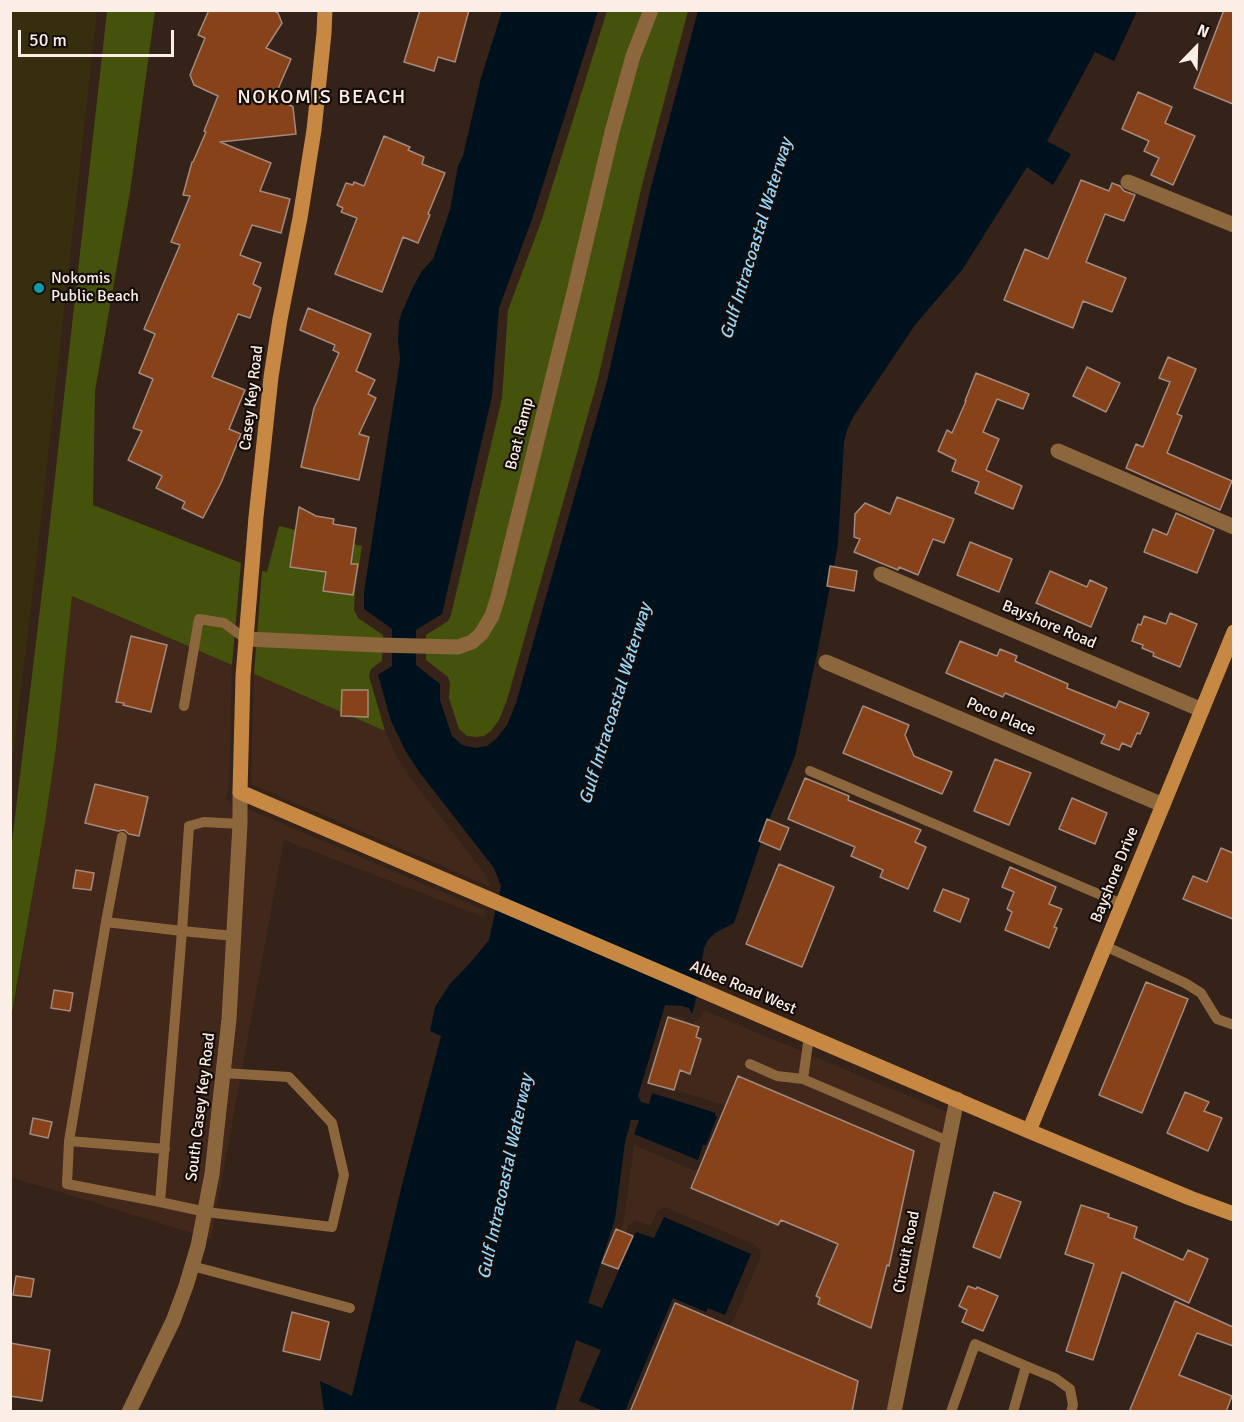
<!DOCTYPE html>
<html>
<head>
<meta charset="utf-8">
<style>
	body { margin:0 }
	#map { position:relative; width:1244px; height:1422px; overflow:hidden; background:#352219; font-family:Signika,sans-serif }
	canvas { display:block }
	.frame { position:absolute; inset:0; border:12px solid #fbeee7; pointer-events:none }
	.north { position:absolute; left:1166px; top:18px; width:60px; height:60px; -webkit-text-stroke:4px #160e0a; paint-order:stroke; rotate:23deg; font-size:16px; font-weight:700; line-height:24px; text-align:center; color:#fbeee7 }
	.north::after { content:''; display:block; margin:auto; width:21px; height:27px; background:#fbeee7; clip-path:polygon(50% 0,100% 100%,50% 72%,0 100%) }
	.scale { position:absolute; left:18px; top:30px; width:156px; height:27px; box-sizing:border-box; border:3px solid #fbeee7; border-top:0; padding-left:8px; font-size:18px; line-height:21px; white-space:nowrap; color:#fbeee7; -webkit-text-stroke:4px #160e0a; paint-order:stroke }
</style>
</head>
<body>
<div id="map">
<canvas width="1244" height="1422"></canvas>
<div class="frame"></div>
<div class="north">N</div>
<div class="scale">50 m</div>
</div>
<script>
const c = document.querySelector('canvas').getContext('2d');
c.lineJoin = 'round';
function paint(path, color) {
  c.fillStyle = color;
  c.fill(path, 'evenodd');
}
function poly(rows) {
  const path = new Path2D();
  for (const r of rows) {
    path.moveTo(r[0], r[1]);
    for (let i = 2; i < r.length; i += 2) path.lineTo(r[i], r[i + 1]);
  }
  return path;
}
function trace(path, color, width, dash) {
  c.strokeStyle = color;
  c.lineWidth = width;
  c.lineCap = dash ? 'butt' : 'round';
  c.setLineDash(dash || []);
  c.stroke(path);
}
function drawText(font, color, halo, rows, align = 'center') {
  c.font = font + ' Signika,sans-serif';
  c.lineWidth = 4.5;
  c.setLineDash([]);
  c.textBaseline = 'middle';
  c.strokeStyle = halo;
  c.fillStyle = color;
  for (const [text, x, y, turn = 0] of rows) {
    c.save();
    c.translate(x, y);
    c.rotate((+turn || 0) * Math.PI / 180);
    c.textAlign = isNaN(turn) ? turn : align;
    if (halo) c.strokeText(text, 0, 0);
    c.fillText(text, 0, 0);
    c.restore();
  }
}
const built = poly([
	[72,596,232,665,229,790,225,799,229,801,229,805,237,804,486,911,484,917,284,840,211,1239,11,1177,11,1024,45,823,56,748],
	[254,674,385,731,397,757,412,780,485,874,491,887,251,784],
	[703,1010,954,1115,900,1411,635,1411,724,1326,730,1324,734,1319,760,1258,761,1252,755,1245,665,1207,658,1211,650,1226,636,1221,629,1225,608,1270,624,1219,634,1145,693,1170,700,1170,725,1109,722,1104,719,1103,651,1083,671,1016,683,1017,687,1022,692,1024,700,1019]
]);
const green = poly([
	[107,11,155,11,130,192,95,391,93,505,241,563,232,665,72,596,56,748,45,823,10,1024,11,850,45,567],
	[607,11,688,11,642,185,598,379,507,700,499,720,491,731,484,736,476,737,467,736,459,729,449,698,450,683,448,677,426,660,426,635,448,621,451,615,502,398,508,310,541,222],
	[279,526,362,546,355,591,354,610,358,618,383,635,382,661,371,669,369,676,385,731,254,674,262,571,267,572]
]);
const sand = poly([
	[11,10,97,11,36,566,11,772]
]);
const water = poly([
	[502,11,598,11,532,219,499,308,492,396,442,614,416,630,416,665,440,684,440,700,452,736,462,745,475,748,487,746,497,738,507,725,516,703,607,381,651,187,698,11,1137,11,1114,61,1095,52,1047,141,1071,154,1053,185,1027,167,962,270,915,325,853,417,847,430,844,442,838,544,818,649,795,756,766,827,734,923,715,933,708,940,704,948,702,960,704,969,692,1014,689,1008,682,1006,665,1005,638,1096,641,1102,649,1104,652,1093,716,1113,715,1116,717,1117,706,1145,703,1145,698,1160,634,1134,639,1120,631,1120,625,1142,615,1219,588,1303,602,1308,636,1232,654,1238,664,1217,751,1254,725,1315,708,1308,706,1312,673,1298,625,1411,604,1411,579,1401,601,1350,576,1340,555,1411,324,1411,320,1381,352,1396,402,1185,441,1036,430,1031,435,1007,450,984,470,963,489,940,501,886,494,868,420,773,406,752,391,721,378,675,392,666,392,629,364,609,364,592,397,380,400,359,398,341,399,321,402,312,413,287,422,271,433,259,450,210,458,166,463,156,481,78]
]);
const building = poly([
	[209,10,272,10,278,13,282,23,266,48,291,59,275,96,293,107,296,134,220,142,271,163,260,191,290,199,281,233,252,225,240,255,261,263,253,284,261,288,250,318,238,314,212,377,245,390,229,429,241,434,221,483,203,518,182,508,185,502,156,488,162,476,128,460,142,431,133,428,153,379,139,373,155,334,144,329,180,245,171,242,190,196,183,195,192,162,193,162,206,132,204,131,218,96,194,85,190,75,205,38,198,35,209,10],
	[420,10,469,10,455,62,438,57,434,71,404,62,420,10],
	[1224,10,1233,10,1233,104,1194,88,1224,10],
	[1138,92,1172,107,1165,123,1195,136,1173,185,1151,175,1159,158,1144,151,1149,141,1122,129,1138,92],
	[384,136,410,147,408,150,424,157,422,164,445,173,428,214,430,215,418,243,403,237,382,292,335,274,357,218,341,212,343,208,337,205,346,183,353,185,354,182,364,186,384,136],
	[1081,180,1109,191,1112,183,1120,186,1124,191,1135,195,1124,221,1105,214,1086,262,1126,278,1112,312,1083,301,1073,328,1004,300,1025,249,1048,259,1081,180],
	[308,308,371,334,356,371,375,380,368,394,376,398,359,434,369,437,359,480,301,467,314,408,339,353,333,350,335,345,300,330,308,308],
	[1168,357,1196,369,1177,414,1182,416,1167,453,1232,481,1220,510,1126,468,1136,444,1143,447,1170,382,1159,378,1168,357],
	[1087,367,1120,383,1106,412,1073,396,1087,367],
	[976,373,1029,394,1023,409,997,399,983,432,999,439,986,470,1022,486,1013,509,975,493,979,482,952,471,956,460,938,451,947,430,952,433,966,401,965,401,976,373],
	[897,497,954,519,944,543,933,539,918,575,899,567,898,570,854,552,860,539,854,537,855,514,865,503,890,514,897,497],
	[299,507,316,516,334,519,333,524,356,528,351,564,358,564,353,595,323,591,326,572,290,567,299,507],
	[1176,513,1214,530,1197,573,1144,552,1153,529,1167,535,1176,513],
	[970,542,1012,559,999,592,957,575,970,542],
	[830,566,857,571,854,591,827,586,830,566],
	[1050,571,1087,587,1090,580,1107,588,1091,627,1036,603,1050,571],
	[1170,613,1197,624,1180,667,1153,656,1154,653,1142,648,1143,645,1132,641,1138,624,1141,625,1144,616,1166,624,1170,613],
	[131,636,167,645,151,712,123,705,124,703,116,702,131,636],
	[960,641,997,656,1000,649,1017,656,1015,661,1068,684,1067,688,1116,708,1119,701,1149,713,1140,734,1137,733,1131,747,1122,743,1119,750,1101,743,1105,735,1005,693,1003,697,946,673,960,641],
	[342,690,368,690,368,717,341,716,342,690],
	[863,706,909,725,905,735,914,756,952,772,942,794,843,753,863,706],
	[995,759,1031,773,1009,825,974,811,995,759],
	[805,778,849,796,848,800,921,830,915,842,926,847,908,889,880,877,883,870,851,856,855,847,788,819,805,778],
	[95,784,148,797,139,836,129,834,124,830,118,831,85,823,95,784],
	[1072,798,1107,813,1095,844,1059,829,1072,798],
	[767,819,789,828,780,850,759,841,767,819],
	[1221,848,1233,853,1233,919,1183,899,1193,876,1207,882,1221,848],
	[779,864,834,887,802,967,746,944,779,864],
	[1010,867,1056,887,1049,904,1062,909,1054,927,1057,928,1049,948,1005,930,1012,912,1007,909,1014,892,1002,887,1010,867],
	[76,870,94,873,91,890,73,888,76,870],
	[943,889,969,899,960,922,934,911,943,889],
	[1146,982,1188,999,1142,1113,1099,1095,1146,982],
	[54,990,73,993,70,1011,51,1008,54,990],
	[668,1017,699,1027,696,1037,701,1039,690,1074,680,1070,674,1090,648,1083,668,1017],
	[738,1076,914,1151,889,1266,887,1265,871,1328,818,1304,820,1298,816,1296,838,1244,781,1220,778,1225,691,1188,738,1076],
	[1185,1092,1209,1102,1204,1111,1222,1118,1208,1151,1167,1133,1185,1092],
	[33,1118,52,1122,48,1138,30,1134,33,1118],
	[994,1192,1021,1202,1000,1258,973,1247,994,1192],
	[1081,1205,1109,1214,1108,1217,1137,1227,1134,1238,1183,1260,1188,1250,1208,1259,1189,1303,1122,1272,1093,1360,1066,1351,1094,1264,1065,1254,1081,1205],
	[616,1229,633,1236,618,1269,602,1263,616,1229],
	[16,1276,34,1279,31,1297,13,1295,16,1276],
	[968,1286,976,1289,977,1287,998,1296,983,1331,962,1322,967,1310,959,1306,968,1286],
	[1175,1301,1233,1327,1233,1346,1197,1333,1179,1375,1232,1396,1226,1412,1129,1412,1175,1301],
	[675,1303,858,1381,852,1412,630,1412,675,1303],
	[292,1312,329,1322,320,1360,283,1351,292,1312],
	[10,1343,50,1350,42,1401,10,1396,10,1343]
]);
const lane = poly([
	[184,706,199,619,224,623,246,639],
	[810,771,1122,904],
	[106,922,122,837],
	[1105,946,1185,983,1201,993,1217,1019,1234,1025],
	[750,1064,777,1076,803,1079,948,1141],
	[223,1073,289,1077,332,1123,344,1175,332,1227,206,1212,160,1202,182,931,234,936],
	[803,1079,809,1036],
	[69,1141,67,1184,160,1202],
	[165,1149,69,1141,106,922,182,931,189,826,204,822,240,824],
	[192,1266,350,1308],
	[1026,1366,1055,1378,1070,1389,1073,1405,1071,1412],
	[951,1412,975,1344,1026,1366,1013,1412]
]);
const street = poly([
	[1128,182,1234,225],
	[1058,451,1234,527],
	[881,574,1202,710],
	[246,639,378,645,458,647,472,642,481,634,492,616,498,597,574,292,612,132,633,56,651,10],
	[826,662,1163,805],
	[129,1412,173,1321,186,1286,198,1246,212,1174,229,1019,240,824,240,792],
	[894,1412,957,1099]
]);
const secondary = poly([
	[325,10,324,33,314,130,300,218,280,319,271,377,256,517,243,676,240,792,1029,1131,1190,1198,1234,1214],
	[1029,1131,1234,632]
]);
const markers = [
	[39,288,6,"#0f9aa8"]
];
const poiNames = [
	["Nokomis",51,279],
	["Public Beach",51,297]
];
const streetNames = [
	["Casey Key Road",252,398,-83],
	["Boat Ramp",520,434,-76],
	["Bayshore Road",1049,625,23],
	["Poco Place",1001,717,23],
	["Bayshore Drive",1115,875,-68],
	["Albee Road West",743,988,23],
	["South Casey Key Road",201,1107,-83],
	["Circuit Road",907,1252,-79]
];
const waterNames = [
	["Gulf Intracoastal Waterway",757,239,-73],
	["Gulf Intracoastal Waterway",616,704,-73],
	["Gulf Intracoastal Waterway",506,1177,-78]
];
const quarterNames = [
	["NOKOMIS BEACH",322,98]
];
paint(built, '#41281b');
paint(green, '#45520c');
paint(sand, '#362e0d');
paint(water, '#00111e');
paint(building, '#874219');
trace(building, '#a28a7f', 1.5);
trace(lane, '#8c663d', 10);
trace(street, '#8c663d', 15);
trace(secondary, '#c68843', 15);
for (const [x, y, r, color] of markers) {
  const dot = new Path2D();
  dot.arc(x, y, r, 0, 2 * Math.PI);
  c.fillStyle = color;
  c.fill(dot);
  trace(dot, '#160e0a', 2);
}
drawText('16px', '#fbeee7', '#160e0a', poiNames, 'left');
drawText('16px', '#fbeee7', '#160e0a', streetNames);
drawText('italic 18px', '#96d6fb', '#160e0a', waterNames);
c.letterSpacing = '1.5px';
drawText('20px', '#fbeee7', '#160e0a', quarterNames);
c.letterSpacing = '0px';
</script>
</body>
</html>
